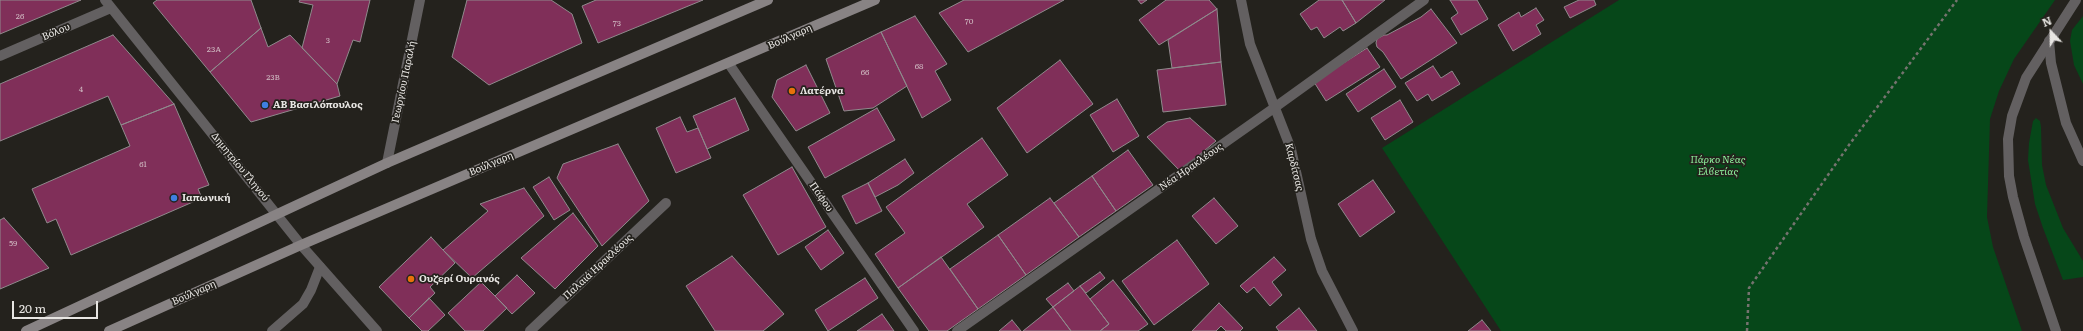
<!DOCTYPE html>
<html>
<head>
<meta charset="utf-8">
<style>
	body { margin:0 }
	#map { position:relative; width:2083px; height:331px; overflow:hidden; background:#24221d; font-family:Literata,serif }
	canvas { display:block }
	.north { position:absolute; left:2031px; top:12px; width:40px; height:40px; -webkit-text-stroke:3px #24221d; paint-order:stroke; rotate:338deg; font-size:11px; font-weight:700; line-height:16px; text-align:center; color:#e8e6e3 }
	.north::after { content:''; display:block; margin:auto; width:14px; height:18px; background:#e8e6e3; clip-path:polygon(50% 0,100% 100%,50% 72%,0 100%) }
	.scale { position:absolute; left:12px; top:301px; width:86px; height:18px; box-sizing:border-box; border:2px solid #e8e6e3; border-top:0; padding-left:5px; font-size:12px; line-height:14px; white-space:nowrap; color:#e8e6e3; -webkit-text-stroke:3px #24221d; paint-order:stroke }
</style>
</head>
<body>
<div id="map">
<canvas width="2083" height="331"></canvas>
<div class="north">N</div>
<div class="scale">20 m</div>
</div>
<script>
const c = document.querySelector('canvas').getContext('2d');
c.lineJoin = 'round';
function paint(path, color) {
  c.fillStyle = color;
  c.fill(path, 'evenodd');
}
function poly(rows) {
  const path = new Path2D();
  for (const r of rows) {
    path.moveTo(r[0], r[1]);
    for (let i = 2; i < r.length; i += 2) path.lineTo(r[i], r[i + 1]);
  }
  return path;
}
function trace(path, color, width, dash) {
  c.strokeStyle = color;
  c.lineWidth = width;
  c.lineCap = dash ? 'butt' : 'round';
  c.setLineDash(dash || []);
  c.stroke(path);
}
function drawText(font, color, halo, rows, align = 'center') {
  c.font = font + ' Literata,serif';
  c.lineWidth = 3.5;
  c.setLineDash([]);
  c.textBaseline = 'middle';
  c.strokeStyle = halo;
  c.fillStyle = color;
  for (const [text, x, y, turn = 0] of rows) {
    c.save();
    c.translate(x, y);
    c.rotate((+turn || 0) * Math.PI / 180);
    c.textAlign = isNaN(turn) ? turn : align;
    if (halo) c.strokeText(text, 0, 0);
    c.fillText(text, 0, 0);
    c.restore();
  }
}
const green = poly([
	[1619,0,2055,0,2014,59,1999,91,1990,119,1987,217,1993,247,2022,331,1501,331,1382,148],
	[2083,16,2083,84,2074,65,2070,41,2072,30],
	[2036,118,2040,121,2041,127,2042,165,2046,185,2063,228,2083,261,2083,277,2063,280,2043,228,2035,204,2028,160,2029,143,2033,121]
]);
const building = poly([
	[0,0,81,0,0,34,0,0],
	[157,0,251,0,261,28,210,72,153,3,157,0],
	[300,0,370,0,360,42,353,40,337,84,302,48,313,5,299,2,300,0],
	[467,0,551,0,572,14,582,43,489,85,452,57,467,0],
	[596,0,703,0,598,43,582,6,596,0],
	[964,0,1064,0,968,52,939,13,964,0],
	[1138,0,1147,0,1141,4,1138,0],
	[1166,0,1209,0,1217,9,1159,45,1139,20,1166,0],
	[1319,0,1342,0,1356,23,1343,31,1340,27,1324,38,1317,27,1311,30,1300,14,1319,0],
	[1342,0,1385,0,1356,23,1342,0],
	[1450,0,1477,0,1488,19,1461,35,1451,18,1458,13,1450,0],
	[1579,0,1594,0,1596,5,1570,18,1564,7,1579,0],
	[1536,8,1544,20,1536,25,1541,34,1513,51,1498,25,1519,12,1521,17,1536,8],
	[1217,9,1221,62,1172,68,1168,40,1217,9],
	[1431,9,1457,43,1401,79,1383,52,1377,47,1376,43,1377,39,1384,35,1387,35,1421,17,1431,9],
	[915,16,947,64,935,71,951,100,922,118,881,32,915,16],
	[261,28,268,47,290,35,337,84,340,96,251,122,210,72,261,28],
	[881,32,907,86,873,108,844,111,826,59,881,32],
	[113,35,174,104,121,125,108,96,0,141,0,84,113,35],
	[1367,48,1380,67,1326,101,1314,82,1367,48],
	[1060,60,1093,104,1027,153,997,108,1060,60],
	[1221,62,1226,105,1163,112,1157,70,1221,62],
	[806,65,830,113,796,131,772,97,777,80,806,65],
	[1433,66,1441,78,1452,71,1460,84,1432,101,1428,94,1417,101,1405,83,1433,66],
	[1384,69,1396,87,1358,112,1346,94,1384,69],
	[735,98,749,130,707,149,693,116,735,98],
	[1117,99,1139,136,1113,152,1090,115,1117,99],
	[1400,100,1413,122,1385,140,1371,118,1400,100],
	[174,104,209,185,198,189,202,198,71,255,56,219,47,223,32,189,130,146,121,125,174,104],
	[877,108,895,140,825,178,808,147,877,108],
	[680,117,687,132,698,128,711,158,676,173,656,128,680,117],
	[1190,118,1216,141,1180,171,1147,137,1167,122,1190,118],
	[982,138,1008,175,967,204,984,227,898,288,875,254,905,233,886,207,982,138],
	[618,144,649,201,602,246,557,178,563,164,618,144],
	[1128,150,1153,185,1116,211,1092,176,1128,150],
	[905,159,914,173,898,185,875,197,868,183,905,159],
	[792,167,826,227,778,255,743,195,792,167],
	[1092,176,1116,211,1079,237,1054,203,1092,176],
	[549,177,570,210,554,220,533,187,549,177],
	[1373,180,1395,212,1360,237,1338,204,1373,180],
	[868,183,882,211,856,224,842,196,868,183],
	[524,188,544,216,472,278,443,250,488,211,480,204,524,188],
	[1050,198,1079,237,1026,275,998,235,1050,198],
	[1214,198,1238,226,1216,244,1192,216,1214,198],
	[573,213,598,246,555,289,521,258,573,213],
	[4,218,49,268,0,289,0,220,4,218],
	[828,230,844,253,821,270,805,247,828,230],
	[998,235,1026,275,978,309,950,269,998,235],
	[431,237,455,263,430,287,435,293,409,318,379,287,431,237],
	[1177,240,1209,284,1154,325,1122,281,1177,240],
	[732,256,784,314,763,331,715,331,686,286,732,256],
	[941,257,978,309,947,331,929,331,898,288,941,257],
	[1274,257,1286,270,1272,282,1282,295,1270,306,1254,287,1247,293,1240,286,1274,257],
	[1100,272,1105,278,1086,293,1080,286,1100,272],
	[517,275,535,293,512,314,495,296,517,275],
	[865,278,878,298,828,331,815,310,865,278],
	[1113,280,1148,324,1138,331,1100,331,1109,324,1090,299,1113,280],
	[481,282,507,308,483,331,465,331,448,313,481,282],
	[1068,283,1074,291,1053,307,1046,299,1068,283],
	[1080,286,1109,324,1100,331,1071,331,1053,307,1080,286],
	[429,298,445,315,428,331,422,331,409,318,429,298],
	[1219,303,1243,328,1240,331,1226,331,1221,326,1216,331,1192,331,1219,303],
	[1053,307,1071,331,1023,331,1053,307],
	[1299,308,1317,331,1279,331,1276,327,1299,308],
	[882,314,894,331,857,331,882,314],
	[1012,320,1021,331,999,331,1012,320],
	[1482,320,1491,331,1468,331,1482,320]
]);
const path = poly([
	[1747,331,1749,288,1849,145,1957,0]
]);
const service = poly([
	[2049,41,2051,63,2066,123,2083,161],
	[272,331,303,304,311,290,320,267]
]);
const minor = poly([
	[105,0,301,245,377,331],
	[1241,0,1250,44,1291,149,1311,239,1322,271,1353,331],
	[0,56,111,8],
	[729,64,914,331],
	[387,163,420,0],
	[530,331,666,203],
	[957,331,1274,108,1424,0]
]);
const tertiary = poly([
	[2056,331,2024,237,2013,197,2009,176,2008,139,2012,116,2026,78,2076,0]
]);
const secondary = poly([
	[26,331,387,163,768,0],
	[109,331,301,245,875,0]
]);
const markers = [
	[792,91,4,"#e8710a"],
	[265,105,4,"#3f7fe0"],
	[174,198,4,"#3f7fe0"],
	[411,279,4,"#e8710a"]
];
const numberNames = [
	["26",20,17],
	["70",969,22],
	["73",617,24],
	["3",328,41],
	["23Α",214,50],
	["68",919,67],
	["66",865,73],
	["23Β",273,78],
	["4",81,90],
	["61",143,165],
	["59",13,244]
];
const streetNames = [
	["Βόλου",56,32,-23],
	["Βούλγαρη",790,37,-24],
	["Γεωργίου Παραλή",404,82,-78],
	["Βούλγαρη",491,164,-23],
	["Δημητρίου Γληνού",240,167,51],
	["Νέα Ηρακλέους",1191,167,-35],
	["Καρδίτσας",1294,167,76],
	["Πάφου",821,197,55],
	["Παλαιά Ηρακλέους",598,267,-43],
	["Βούλγαρη",194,293,-24]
];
const poiNames = [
	["Λατέρνα",800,91],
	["ΑΒ Βασιλόπουλος",273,105],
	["Ιαπωνική",182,198],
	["Ουζερί Ουρανός",419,279]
];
const parkNames = [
	["Πάρκο Νέας",1718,160],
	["Ελβετίας",1718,172]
];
paint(green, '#064719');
paint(building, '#802f59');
trace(building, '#908a8d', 1);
trace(path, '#75736f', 2.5, [3, 3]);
trace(service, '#636061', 10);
trace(minor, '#636061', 10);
trace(tertiary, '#636061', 10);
trace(secondary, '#888384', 10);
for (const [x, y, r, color] of markers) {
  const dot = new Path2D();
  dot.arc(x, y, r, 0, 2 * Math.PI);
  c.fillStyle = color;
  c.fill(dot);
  trace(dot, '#24221d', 1.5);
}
drawText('8px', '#ceb8c0', null, numberNames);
drawText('10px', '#e8e6e3', '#24221d', streetNames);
drawText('bold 10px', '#e8e6e3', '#24221d', poiNames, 'left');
drawText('italic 10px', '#8ff49e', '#24221d', parkNames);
</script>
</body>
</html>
